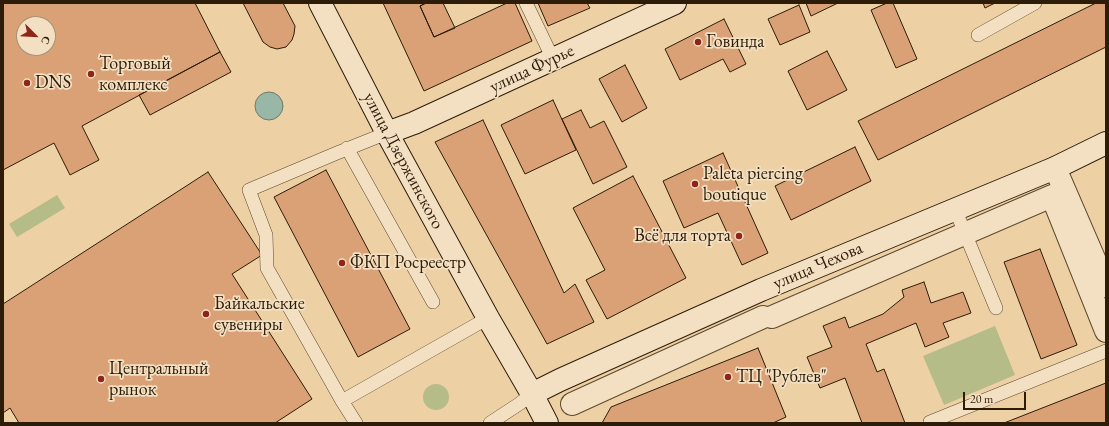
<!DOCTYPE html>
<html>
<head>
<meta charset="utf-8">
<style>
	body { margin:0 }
	#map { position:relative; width:1109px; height:426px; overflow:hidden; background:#edd0a3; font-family:"EB Garamond",serif }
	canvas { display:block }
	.frame { position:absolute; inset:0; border:4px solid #2d1c08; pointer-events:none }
	.north { position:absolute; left:16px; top:16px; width:40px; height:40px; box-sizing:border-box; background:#f3e0c3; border:1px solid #a49278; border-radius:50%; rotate:114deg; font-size:11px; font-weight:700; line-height:16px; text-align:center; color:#2d1c08 }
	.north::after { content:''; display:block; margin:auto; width:14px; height:18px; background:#8f2418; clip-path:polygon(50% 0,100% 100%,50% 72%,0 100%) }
	.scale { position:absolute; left:963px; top:392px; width:63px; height:18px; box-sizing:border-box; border:2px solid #2d1c08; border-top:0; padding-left:5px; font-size:12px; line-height:14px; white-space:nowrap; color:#2d1c08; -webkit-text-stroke:3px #f3e0c3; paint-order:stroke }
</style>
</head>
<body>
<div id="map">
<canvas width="1109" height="426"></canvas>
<div class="frame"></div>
<div class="north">С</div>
<div class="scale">20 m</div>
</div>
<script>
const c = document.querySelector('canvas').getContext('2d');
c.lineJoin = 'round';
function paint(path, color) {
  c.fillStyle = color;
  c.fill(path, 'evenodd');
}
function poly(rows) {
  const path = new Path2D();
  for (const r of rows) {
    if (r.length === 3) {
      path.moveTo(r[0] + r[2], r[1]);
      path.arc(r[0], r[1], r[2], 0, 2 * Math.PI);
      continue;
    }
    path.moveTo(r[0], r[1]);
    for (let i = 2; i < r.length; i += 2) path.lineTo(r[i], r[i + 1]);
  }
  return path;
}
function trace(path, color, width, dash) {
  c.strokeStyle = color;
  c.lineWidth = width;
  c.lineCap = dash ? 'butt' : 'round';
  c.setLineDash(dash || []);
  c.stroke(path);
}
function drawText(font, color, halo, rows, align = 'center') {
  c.font = font + ' "EB Garamond",serif';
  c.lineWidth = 3.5;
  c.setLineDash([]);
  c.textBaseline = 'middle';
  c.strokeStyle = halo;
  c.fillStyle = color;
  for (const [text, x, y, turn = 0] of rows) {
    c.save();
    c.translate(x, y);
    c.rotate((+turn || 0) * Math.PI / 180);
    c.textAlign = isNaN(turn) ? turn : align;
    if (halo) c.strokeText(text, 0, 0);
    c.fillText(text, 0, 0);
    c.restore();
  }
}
const green = poly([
	[57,195,65,208,17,237,9,224],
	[995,326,1015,375,944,405,923,356],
	[436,397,13]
]);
const water = poly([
	[269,106,14]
]);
const building = poly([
	[3,3,195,3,220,52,82,126,99,160,70,175,54,143,3,170,3,3],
	[24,24,48,24,48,48,24,48,24,24],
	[243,3,283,3,295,26,294,34,292,40,286,47,277,49,270,47,263,42,243,3],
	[383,3,426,3,420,6,434,37,507,3,515,3,532,41,424,91,383,3],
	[426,3,443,3,455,28,434,37,420,6,426,3],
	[538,3,587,3,590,8,548,26,538,3],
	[806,3,838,3,811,16,806,3],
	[887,3,893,3,917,59,896,68,871,10,887,3],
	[983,3,995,3,985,8,983,3],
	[1096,3,1106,3,1106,47,878,160,858,121,1096,3],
	[799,5,810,32,780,45,768,19,799,5],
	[724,19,746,64,730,72,723,59,680,80,665,49,724,19],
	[827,51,847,90,807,110,788,71,827,51],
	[220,52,231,72,150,115,139,95,220,52],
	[625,65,647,108,622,122,599,79,625,65],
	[553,100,576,150,525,174,501,125,553,100],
	[581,110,590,128,604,121,627,167,593,184,562,119,581,110],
	[483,120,564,293,575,284,594,322,547,344,435,142,483,120],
	[855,147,871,181,791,220,775,186,855,147],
	[723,153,768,253,742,265,718,213,684,228,663,181,723,153],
	[326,170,410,329,358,357,274,197,326,170],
	[208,172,262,255,232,274,312,399,275,423,19,423,10,408,3,413,3,304,208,172],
	[633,176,686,278,607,319,586,280,605,270,573,208,633,176],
	[1040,249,1077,345,1041,359,1004,262,1040,249],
	[924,282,931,303,963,292,971,313,943,323,949,337,925,347,916,323,866,344,877,372,884,369,905,423,862,423,845,378,820,388,807,357,832,347,823,326,845,317,849,328,883,314,904,297,902,290,924,282],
	[758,348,786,417,773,423,602,423,611,407,758,348],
	[1106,383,1106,423,1004,423,1106,383]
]);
const lane = poly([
	[526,3,553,59],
	[978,35,1035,3],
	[387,133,337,153,249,190,266,235,267,268,342,401,488,318],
	[347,148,433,302],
	[955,209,996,308],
	[342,401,356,423],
	[490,423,519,404,532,394],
	[930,423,930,422,1106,351]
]);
const street = poly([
	[1055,168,1106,286],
	[772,317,1052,196,1106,331],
	[572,404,763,317]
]);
const secondary = poly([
	[320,3,387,133,488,318,532,394,547,423],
	[387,133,414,123,675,3],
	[532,394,560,380,761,290,1055,168,1106,143]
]);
const markers = [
	[698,42,4,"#8f2418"],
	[91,74,4,"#8f2418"],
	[27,83,4,"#8f2418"],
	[695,184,4,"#8f2418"],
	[739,236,4,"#8f2418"],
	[342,263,4,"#8f2418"],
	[206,314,4,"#8f2418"],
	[728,377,4,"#8f2418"],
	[101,379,4,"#8f2418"]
];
const poiNames = [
	["Говинда",706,42],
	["Торговый",99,64],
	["комплекс",99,85],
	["DNS",35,83],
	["Paleta piercing",703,174],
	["boutique",703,195],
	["Всё для торта",731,236,"right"],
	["ФКП Росреестр",350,263],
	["Байкальские",214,304],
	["сувениры",214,325],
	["Центральный",109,369],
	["рынок",109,390],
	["ТЦ \"Рублев\"",736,377]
];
const streetNames = [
	["улица Фурье",532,69,-25],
	["улица Дзержинского",403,161,62],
	["улица Чехова",818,266,-23]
];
paint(green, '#b5bc88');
paint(water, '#99b7a7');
trace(water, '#6e7967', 1);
paint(building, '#d9a175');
trace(building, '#2d1c08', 1);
trace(lane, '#5d492f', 14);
trace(street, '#5d492f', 24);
trace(secondary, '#2d1c08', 24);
trace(lane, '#f3e0c3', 13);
trace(street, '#f3e0c3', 22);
trace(secondary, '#f3e0c3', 22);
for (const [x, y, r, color] of markers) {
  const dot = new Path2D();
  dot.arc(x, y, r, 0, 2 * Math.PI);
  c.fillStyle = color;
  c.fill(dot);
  trace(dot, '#f3e0c3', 1.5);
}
drawText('18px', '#2d1c08', '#f3e0c3', poiNames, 'left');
drawText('18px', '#2d1c08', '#f3e0c3', streetNames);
</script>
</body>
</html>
